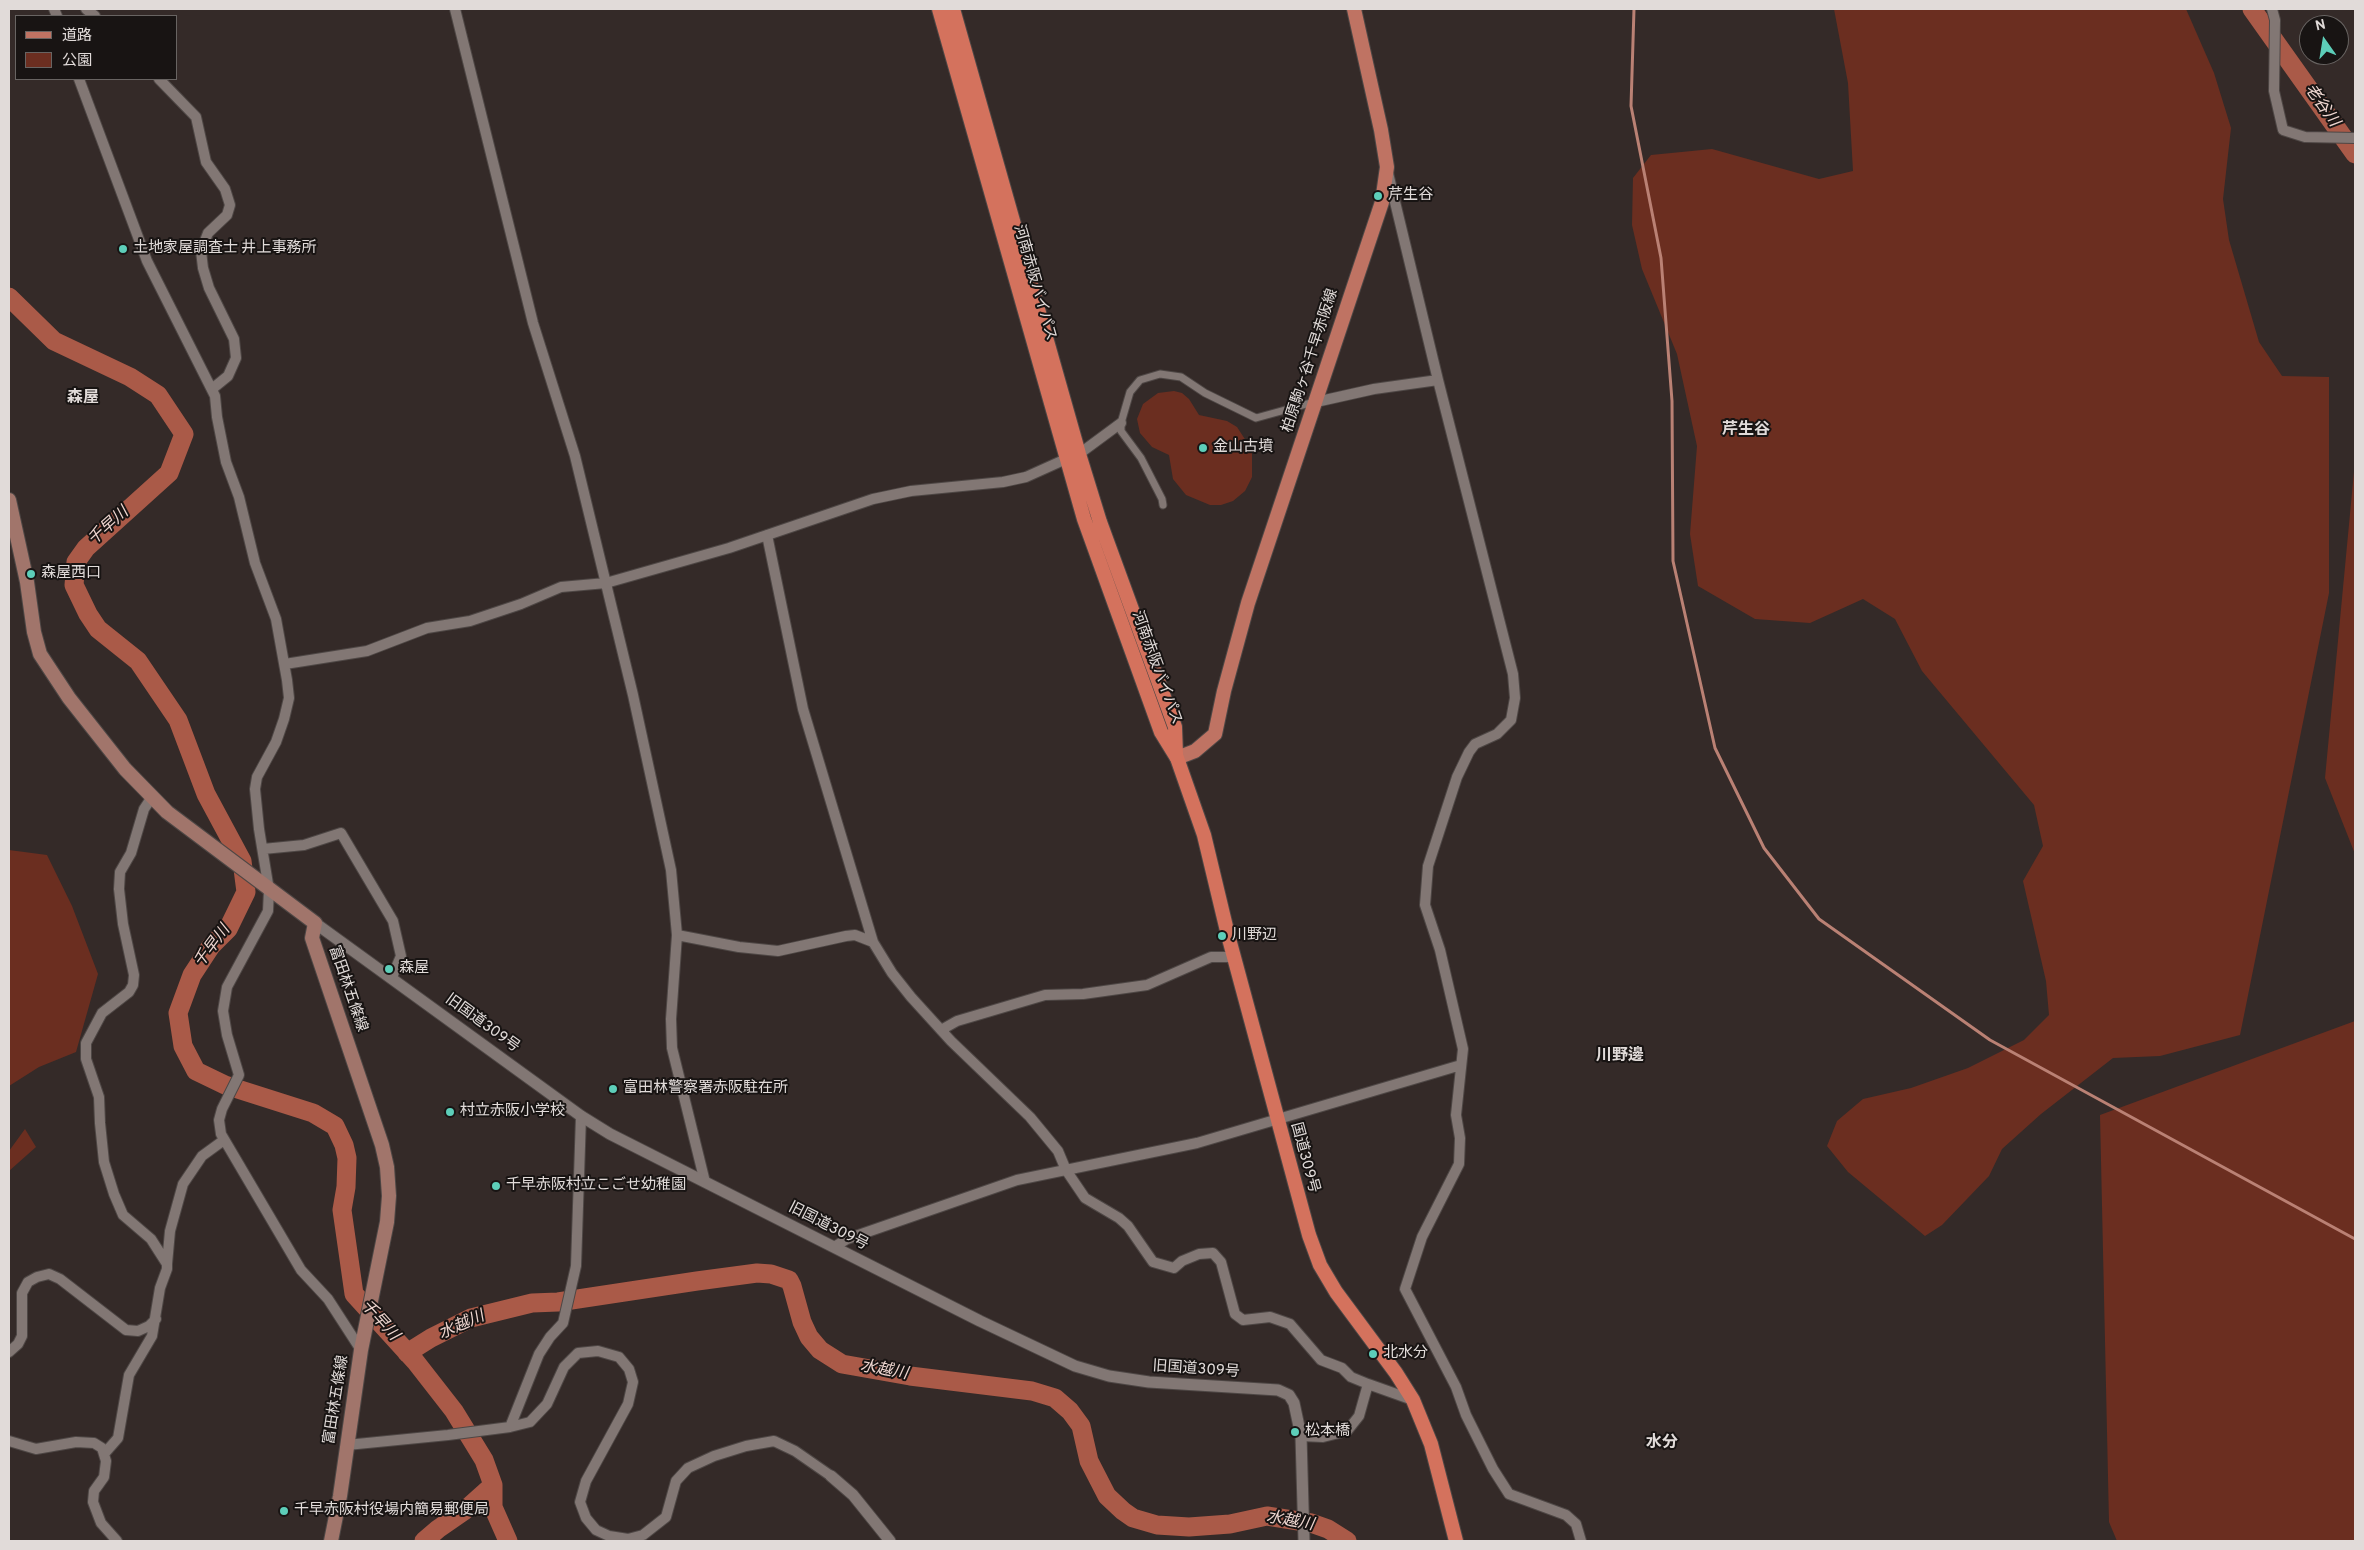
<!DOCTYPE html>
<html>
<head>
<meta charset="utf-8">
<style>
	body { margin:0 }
	#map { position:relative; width:2364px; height:1550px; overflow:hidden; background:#342a28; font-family:Overpass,"Noto Sans JP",sans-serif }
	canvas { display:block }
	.frame { position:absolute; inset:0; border:10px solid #e1dbd9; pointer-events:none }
	.legend { position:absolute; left:15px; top:15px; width:162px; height:65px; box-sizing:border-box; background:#181413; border:1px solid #686462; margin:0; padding:6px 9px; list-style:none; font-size:15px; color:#e1dbd9 }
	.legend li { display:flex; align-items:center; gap:10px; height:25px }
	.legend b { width:25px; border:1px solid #686462 }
	.north { position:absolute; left:2299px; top:15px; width:50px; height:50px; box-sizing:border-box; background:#181413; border:1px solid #686462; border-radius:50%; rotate:347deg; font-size:14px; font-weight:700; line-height:20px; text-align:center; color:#e1dbd9 }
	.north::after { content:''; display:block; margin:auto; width:18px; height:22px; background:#5dceb9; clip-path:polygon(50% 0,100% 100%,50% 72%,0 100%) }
</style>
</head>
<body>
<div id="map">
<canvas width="2364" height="1550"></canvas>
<div class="frame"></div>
<ul class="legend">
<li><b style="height:6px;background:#bf7363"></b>道路</li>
<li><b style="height:14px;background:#6b2e20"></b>公園</li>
</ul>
<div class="north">N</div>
</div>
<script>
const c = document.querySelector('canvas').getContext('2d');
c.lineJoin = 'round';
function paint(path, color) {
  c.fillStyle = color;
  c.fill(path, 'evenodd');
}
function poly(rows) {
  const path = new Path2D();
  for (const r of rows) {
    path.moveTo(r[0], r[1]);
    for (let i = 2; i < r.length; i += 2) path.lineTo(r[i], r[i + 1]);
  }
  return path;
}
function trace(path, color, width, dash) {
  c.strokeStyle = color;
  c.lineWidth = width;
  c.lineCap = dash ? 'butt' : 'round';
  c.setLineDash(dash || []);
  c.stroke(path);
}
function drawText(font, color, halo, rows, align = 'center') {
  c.font = font + ' Overpass,"Noto Sans JP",sans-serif';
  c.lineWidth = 4;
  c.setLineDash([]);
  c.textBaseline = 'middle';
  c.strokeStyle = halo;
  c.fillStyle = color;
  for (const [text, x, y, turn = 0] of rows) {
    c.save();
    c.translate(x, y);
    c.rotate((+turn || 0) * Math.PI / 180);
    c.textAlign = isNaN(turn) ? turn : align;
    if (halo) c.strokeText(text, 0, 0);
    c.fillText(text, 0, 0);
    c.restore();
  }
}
const green = poly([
	[1834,9,2186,9,2214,73,2231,128,2223,199,2229,240,2259,342,2282,376,2329,377,2329,593,2240,1035,2160,1056,2113,1058,2041,1114,2002,1149,1989,1176,1942,1225,1925,1236,1848,1172,1827,1146,1837,1121,1863,1099,1911,1088,1968,1068,2024,1040,2049,1015,2046,981,2023,881,2043,846,2034,805,1922,671,1895,619,1863,599,1810,623,1755,619,1698,586,1690,534,1697,446,1677,354,1642,269,1632,225,1633,178,1651,155,1712,149,1819,179,1853,171,1848,83],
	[1174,391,1182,393,1189,399,1199,415,1227,421,1237,427,1252,450,1252,477,1245,491,1233,501,1221,505,1210,505,1186,495,1173,479,1169,455,1152,447,1140,433,1137,419,1143,404,1158,393],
	[2355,461,2355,854,2325,778],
	[9,850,47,855,72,906,98,974,76,1052,39,1067,9,1086],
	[2355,1021,2355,1541,2117,1541,2109,1522,2100,1115],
	[25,1129,36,1147,9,1171,9,1151]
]);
const stream = poly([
	[1634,9,1631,106,1661,258,1672,401,1673,561,1715,748,1764,848,1819,919,1990,1040,2355,1239]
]);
const river = poly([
	[2252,9,2355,154],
	[9,297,54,341,130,377,158,395,184,434,169,473,86,548,76,562,74,585,88,614,98,629,138,661,178,720,206,794,242,861,246,892,228,929,211,946,192,975,178,1013,183,1046,196,1071,225,1085,313,1113,335,1126,344,1145,347,1158,346,1187,342,1210,354,1294,415,1361,454,1411,484,1460,493,1485,493,1507,508,1541],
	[407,1353,431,1338,471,1318,532,1303,558,1302,697,1281,757,1273,771,1274,789,1280,792,1286,802,1322,809,1337,820,1350,842,1364,910,1376,1032,1391,1055,1398,1070,1411,1081,1426,1089,1461,1107,1496,1123,1511,1133,1518,1157,1525,1189,1527,1230,1524,1267,1516,1311,1523,1328,1529,1347,1541],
	[424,1541,438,1529,464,1511,493,1485]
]);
const pedestrian = poly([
	[1163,505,1162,499,1141,458,1121,431,1121,423,1130,392,1140,380,1160,374,1181,377,1205,393,1256,418,1314,402]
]);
const minor = poly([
	[54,9,57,16],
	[86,9,95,16],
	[455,9,533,323,575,456,633,695,671,870,677,935,671,1019,672,1048,705,1182],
	[2272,9,2275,20,2274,91,2283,130,2305,137,2355,138],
	[79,79,147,261,215,396,217,417,226,462,239,497,255,563,276,619,287,680,289,698,284,719,276,742,257,777,255,789,259,829,269,890,268,911,227,987,223,1011,227,1035,239,1075,222,1109,219,1120,221,1134,301,1270,328,1299,361,1350],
	[159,79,196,117,206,162,225,189,230,205,227,215,208,233,201,251,203,268,209,288,234,339,236,358,228,376,212,389],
	[1388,173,1438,380,1513,674,1515,698,1511,720,1497,734,1475,744,1469,752,1457,777,1428,866,1425,905,1440,950,1463,1049,1456,1115,1460,1138,1459,1164,1422,1237,1405,1289,1456,1387,1466,1415,1493,1469,1509,1494,1566,1515,1576,1524,1581,1541],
	[1316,402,1374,389,1438,380],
	[1079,454,1121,423],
	[767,535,803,709,873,942,892,973,911,997,951,1041,1030,1117,1058,1151,1066,1170,1085,1198,1119,1218,1128,1226,1153,1262,1174,1268,1182,1261,1199,1254,1213,1253,1221,1262,1235,1314,1243,1320,1270,1317,1290,1324,1321,1360,1342,1368,1351,1377,1368,1384],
	[285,664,367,651,427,628,470,621,521,604,561,587,606,583,729,548,873,499,911,491,1003,482,1026,477,1066,459],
	[263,849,304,845,341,833,393,921,401,956,392,977],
	[677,935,739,947,778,951,846,936,855,935,873,942],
	[941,1030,957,1021,1045,995,1083,994,1147,985,1211,957,1234,957],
	[834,1247,847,1239,1017,1180,1197,1143,1461,1065],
	[167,1264,170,1231,183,1184,202,1156,224,1140],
	[9,1352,18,1344,22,1336,22,1293,28,1282,37,1277,49,1274,60,1279,126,1330,138,1331,149,1326,156,1319],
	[510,1427,539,1354,550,1337,563,1323,576,1266,581,1116],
	[1301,1436,1323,1437,1347,1431,1359,1416,1368,1384,1413,1400],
	[9,1441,36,1449,76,1442,94,1443,102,1448,106,1461,104,1477,94,1491,93,1502,101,1523,117,1541],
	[347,1445,448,1435,510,1427,530,1422,547,1404,564,1367,578,1353,598,1351,619,1357,629,1369,633,1382,628,1404,586,1481,580,1502,586,1518,596,1530,609,1536,628,1539,643,1535,666,1517,676,1481,688,1468,714,1456,746,1446,774,1441,795,1451,831,1476],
	[104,1454,118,1438,129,1375,152,1336,160,1288,167,1269,167,1264,151,1239,123,1215,114,1194,104,1162,100,1123,99,1097,86,1059,86,1043,102,1013,129,992,133,985,134,975,123,924,119,889,120,872,131,853,144,809,152,797]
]);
const tertiary = poly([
	[315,923,581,1116,610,1134,980,1321,1075,1366,1109,1376,1149,1382,1278,1390,1289,1395,1294,1403,1301,1436,1304,1541],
	[831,1476,853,1495,890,1541]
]);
const secondary = poly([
	[9,500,27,582,34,632,40,654,69,698,125,769,167,812,315,923,312,938,382,1145,387,1167,389,1196,387,1222,361,1350,340,1496,331,1541]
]);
const primary = poly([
	[1177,758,1195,751,1215,734,1224,691,1248,603,1382,202,1387,167,1381,130,1354,9]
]);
const trunk = poly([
	[939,9,1084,519,1161,732,1177,758,1204,835,1228,935,1309,1235,1320,1265,1336,1292,1396,1373,1413,1400,1431,1444,1456,1541],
	[953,9,1079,454,1100,522,1175,727,1176,754]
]);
const markers = [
	[1378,196,5,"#5dceb9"],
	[123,249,5,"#5dceb9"],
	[1203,448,5,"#5dceb9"],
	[31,574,5,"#5dceb9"],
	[1222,936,5,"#5dceb9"],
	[389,969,5,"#5dceb9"],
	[613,1089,5,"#5dceb9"],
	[450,1112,5,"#5dceb9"],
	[496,1186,5,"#5dceb9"],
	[1373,1354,5,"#5dceb9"],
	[1295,1432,5,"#5dceb9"],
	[284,1511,5,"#5dceb9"]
];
const poiNames = [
	["芹生谷",1388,196],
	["土地家屋調査士 井上事務所",133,249],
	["金山古墳",1213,448],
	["森屋西口",41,574],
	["川野辺",1232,936],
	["森屋",399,969],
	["富田林警察署赤阪駐在所",623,1089],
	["村立赤阪小学校",460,1112],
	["千早赤阪村立こごせ幼稚園",506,1186],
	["北水分",1383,1354],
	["松本橋",1305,1432],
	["千早赤阪村役場内簡易郵便局",294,1511]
];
const streetNames = [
	["河南赤阪バイパス",1034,283,74],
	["柏原駒ヶ谷千早赤阪線",1311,361,-72],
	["河南赤阪バイパス",1156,668,70],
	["富田林五條線",347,989,71],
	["旧国道309号",482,1024,36],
	["国道309号",1304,1158,75],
	["旧国道309号",828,1227,27],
	["旧国道309号",1196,1370,4],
	["富田林五條線",337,1400,-81]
];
const waterNames = [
	["老谷川",2321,106,55],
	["千早川",109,527,-42],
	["千早川",213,947,-53],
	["千早川",379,1321,48],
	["水越川",462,1326,-24],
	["水越川",884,1371,10],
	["水越川",1290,1522,10]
];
const neighbourhoodNames = [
	["森屋",83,399],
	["芹生谷",1746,431],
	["川野邊",1620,1057],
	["水分",1662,1444]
];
paint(green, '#6b2e20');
trace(stream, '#ba8174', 3);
trace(river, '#aa5a48', 19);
trace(pedestrian, '#4e4745', 9);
trace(minor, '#4e4745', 12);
trace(tertiary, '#4e4745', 13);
trace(secondary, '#4e4745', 16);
trace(primary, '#4e4745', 16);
trace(trunk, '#4e4745', 16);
trace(pedestrian, '#827774', 7);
trace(minor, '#827774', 10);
trace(tertiary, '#827774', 11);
trace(secondary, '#a1756b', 14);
trace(primary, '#bf7363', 14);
trace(trunk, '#d4725d', 14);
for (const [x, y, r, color] of markers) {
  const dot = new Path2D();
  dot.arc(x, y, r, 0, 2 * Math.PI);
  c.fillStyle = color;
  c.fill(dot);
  trace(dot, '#181413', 2);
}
drawText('15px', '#e1dbd9', '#181413', poiNames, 'left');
drawText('15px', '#e1dbd9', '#181413', streetNames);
drawText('italic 16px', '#efd7d1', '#181413', waterNames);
drawText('bold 16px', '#e1dbd9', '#181413', neighbourhoodNames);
</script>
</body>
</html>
